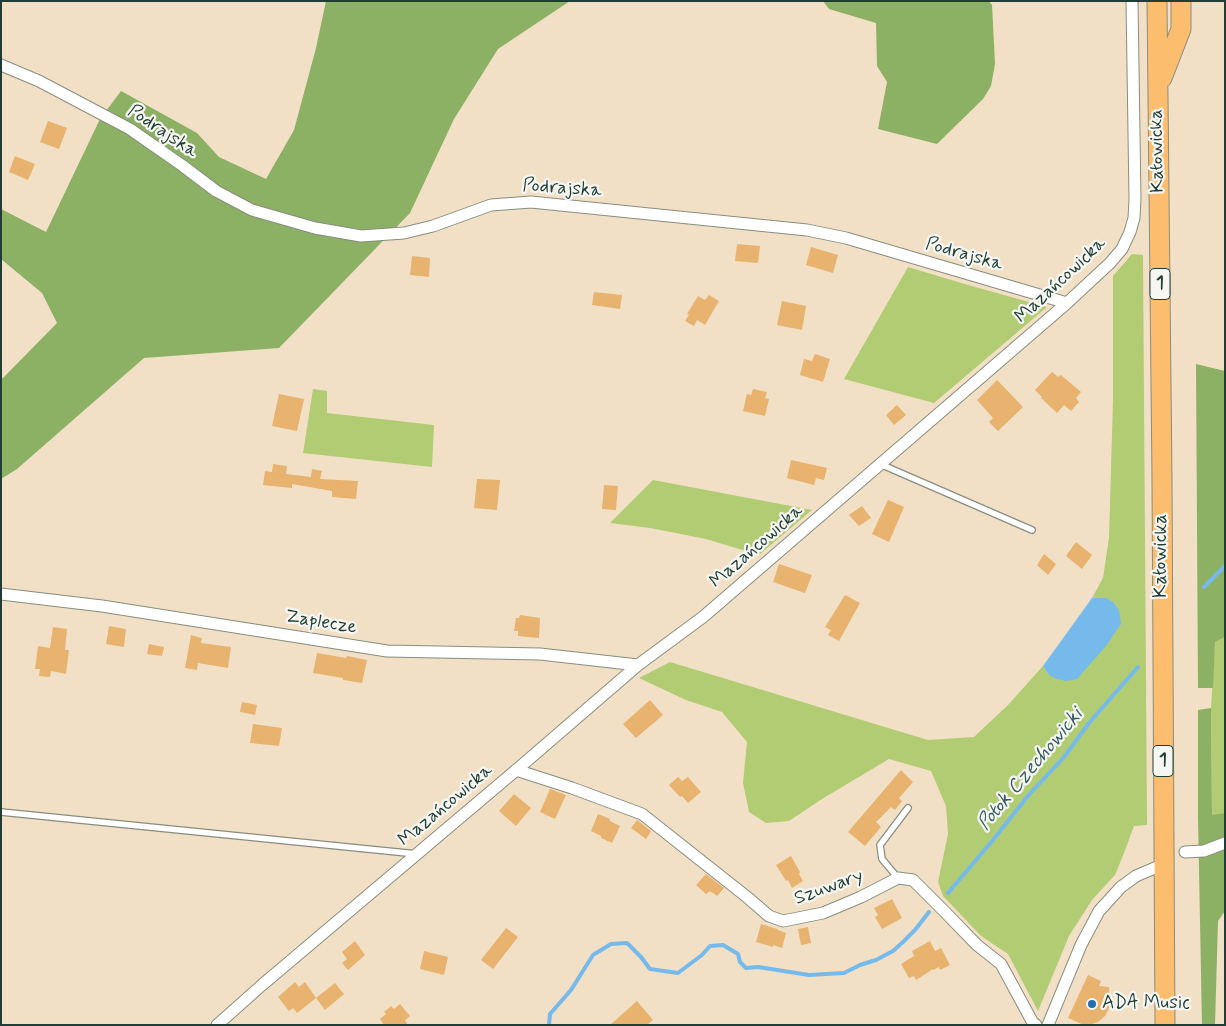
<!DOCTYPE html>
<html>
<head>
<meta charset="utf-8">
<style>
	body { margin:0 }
	#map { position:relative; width:1226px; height:1026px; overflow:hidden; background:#f2e0c6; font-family:Mynerve,sans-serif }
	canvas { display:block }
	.frame { position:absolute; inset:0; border:2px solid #1f3d34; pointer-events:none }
</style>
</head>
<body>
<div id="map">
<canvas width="1226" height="1026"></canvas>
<div class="frame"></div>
</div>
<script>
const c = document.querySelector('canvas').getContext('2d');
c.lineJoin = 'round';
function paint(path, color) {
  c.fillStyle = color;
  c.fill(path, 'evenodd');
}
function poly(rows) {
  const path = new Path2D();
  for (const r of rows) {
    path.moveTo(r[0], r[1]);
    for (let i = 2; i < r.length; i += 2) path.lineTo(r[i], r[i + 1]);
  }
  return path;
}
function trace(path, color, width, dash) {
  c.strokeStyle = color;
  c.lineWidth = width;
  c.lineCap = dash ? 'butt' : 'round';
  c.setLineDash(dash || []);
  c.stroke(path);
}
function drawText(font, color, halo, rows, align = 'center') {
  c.font = font + ' Mynerve,sans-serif';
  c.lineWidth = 4.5;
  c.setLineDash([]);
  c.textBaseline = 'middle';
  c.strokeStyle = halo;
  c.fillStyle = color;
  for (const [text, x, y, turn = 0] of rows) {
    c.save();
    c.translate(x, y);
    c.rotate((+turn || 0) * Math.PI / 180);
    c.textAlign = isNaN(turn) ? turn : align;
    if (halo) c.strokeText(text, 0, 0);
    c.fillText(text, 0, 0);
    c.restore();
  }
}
const green = poly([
	[1132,254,1143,255,1147,825,1134,826,1124,853,1115,875,1092,900,1069,936,1038,1011,1008,954,981,936,943,896,938,882,948,834,946,806,931,771,889,759,822,799,789,821,766,823,749,812,743,783,747,742,722,712,686,700,639,678,670,662,928,740,974,737,1008,705,1043,666,1049,675,1105,598,1092,598,1103,578,1109,538,1113,400,1113,276],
	[908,267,968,285,1047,307,934,403,844,379],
	[313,389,327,391,327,413,434,425,432,467,303,453],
	[653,480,812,510,759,555,706,539,650,528,610,523],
	[1225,637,1225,813,1212,816,1211,708,1215,642]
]);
const forest = poly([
	[326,1,570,1,498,49,454,119,410,213,279,348,144,358,17,469,1,479,1,380,57,323,42,293,1,259,1,209,46,232,100,119,121,91,197,133,219,157,266,179,294,130,316,48],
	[823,1,989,1,992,5,995,64,991,86,983,99,937,144,878,129,887,82,877,66,876,23,829,9],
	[1196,364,1225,371,1225,637,1215,642,1213,688,1198,688],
	[1211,708,1212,815,1225,813,1225,911,1218,921,1215,1025,1202,1025,1198,817,1198,710]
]);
const water = poly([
	[1092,598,1106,598,1113,602,1119,610,1121,624,1106,646,1077,679,1066,681,1057,679,1049,675,1043,666]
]);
const stream = poly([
	[1204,587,1225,566],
	[948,893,993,840,1027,797,1064,757,1089,723,1138,667],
	[549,1025,550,1014,571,990,593,955,611,944,627,943,641,957,650,969,678,973,702,955,710,946,723,945,738,954,740,962,746,968,758,967,809,975,844,973,860,965,876,960,893,951,903,942,915,930,929,912]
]);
const building = poly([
	[48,121,67,128,59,149,40,142],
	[15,156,35,164,28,180,9,172],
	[737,244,760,246,758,263,735,261],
	[811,247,838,255,833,273,806,265],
	[412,256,430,258,429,277,410,275],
	[594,292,622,295,620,309,592,305],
	[709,295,719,301,705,325,697,320,694,326,685,321,689,315,687,314,698,296,705,300],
	[782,301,806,306,802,330,777,325],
	[815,354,830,359,823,382,800,375,804,359,812,361],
	[1052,372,1058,377,1061,375,1081,392,1076,398,1079,402,1071,411,1064,405,1057,413,1041,398,1042,397,1035,390],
	[997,380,1023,407,998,431,989,422,993,418,977,400],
	[753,389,767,392,765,398,769,399,765,416,743,411,747,394,751,395],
	[279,394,304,399,297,431,272,426],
	[897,405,906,415,894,425,886,415],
	[791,460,827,468,824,480,816,478,814,485,787,478],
	[273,464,287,466,286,474,311,477,312,469,322,471,320,479,358,481,356,499,332,497,332,491,292,484,292,488,263,485,265,471,272,472],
	[477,479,500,480,497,510,474,508],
	[604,485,618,486,616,510,602,509],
	[888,500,904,507,889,542,872,534],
	[862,506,871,518,859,526,849,515],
	[1076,542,1092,555,1082,569,1066,556],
	[1044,554,1056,564,1048,575,1037,565],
	[779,564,812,575,805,593,773,582],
	[845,595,860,603,839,641,828,635,831,630,825,627],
	[520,615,540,618,539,638,518,636,518,631,514,631,516,618,519,618],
	[109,626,126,629,124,647,106,644],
	[53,627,67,629,65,650,69,650,66,674,51,671,50,677,39,676,40,669,35,669,38,646,50,648],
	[191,635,202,638,201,643,231,647,228,668,198,663,197,670,185,668],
	[149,644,164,647,162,656,147,654],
	[317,653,346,658,347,656,367,660,362,683,343,680,343,678,313,673],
	[650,700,663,715,636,738,623,724],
	[242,702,257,705,255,715,240,712],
	[253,724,282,728,279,746,250,743],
	[901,770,913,782,899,798,902,801,895,810,891,807,876,822,881,827,865,846,848,832],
	[678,777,682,781,688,777,701,792,688,803,682,796,680,797,669,785],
	[550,789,566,795,555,819,540,812],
	[514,794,531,808,516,826,499,811],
	[598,814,610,819,610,821,620,826,612,843,601,838,601,836,591,831],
	[637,820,651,831,646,839,631,828],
	[791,856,800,872,799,874,803,881,792,888,788,880,786,881,776,865],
	[706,874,724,888,717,896,710,891,706,894,696,885],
	[892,899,902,918,882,929,875,917,878,915,874,908],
	[761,924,777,929,778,930,786,933,782,948,773,945,773,947,756,942],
	[808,927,811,943,801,945,798,929],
	[506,928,518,937,493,969,481,960],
	[355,941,365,955,348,970,342,963,347,959,342,952],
	[930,941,935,951,941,948,950,965,940,970,939,967,933,970,933,969,916,980,914,976,909,978,901,964,914,956,912,951],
	[424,951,448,957,444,975,420,969],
	[1088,975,1101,981,1099,986,1109,987,1110,999,1109,1008,1105,1016,1098,1022,1089,1025,1084,1025,1068,1018],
	[295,982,299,987,305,982,316,998,297,1013,293,1008,289,1011,278,997],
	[335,983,344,994,325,1010,316,998],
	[637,1001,653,1020,647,1025,610,1025],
	[400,1004,410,1016,405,1020,408,1025,384,1025,380,1019,386,1014,384,1012,391,1006,394,1009]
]);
const lane = poly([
	[880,464,1032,530],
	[1,812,417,854],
	[898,878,882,859,880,845,908,808]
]);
const street = poly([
	[1,65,39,81,130,129,183,166,216,191,252,210,315,228,361,236,404,233,433,226,491,205,531,202,807,230,846,238,1067,303],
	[1,594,102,606,387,651,540,654,638,665],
	[516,770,572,788,642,814,747,897,769,916,783,921,823,913,861,897,898,878,913,880,945,912,977,945,1001,964,1033,1023,1036,1025],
	[1185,852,1204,851,1225,843],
	[217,1025,262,985,521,766,638,665,703,617,1067,303,1110,263,1122,249,1130,232,1134,218,1135,199,1132,1],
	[1048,1025,1081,945,1099,911,1121,887,1136,876,1164,864]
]);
const primary = poly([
	[1157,1,1162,480,1165,1025],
	[1162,78,1181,29,1181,1]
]);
const markers = [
	[1092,1004,5,"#1f6fb2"]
];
const shields = [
	[1160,284,20],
	[1163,761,20]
];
const shieldNames = [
	["1",1160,284],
	["1",1163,761]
];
const streetNames = [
	["Podrajska",162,132,34],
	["Katowicka",1158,151,-91],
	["Podrajska",562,189,4],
	["Podrajska",964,255,16],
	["Mazańcowicka",1061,281,-43],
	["Mazańcowicka",757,547,-41],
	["Katowicka",1162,556,-90],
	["Zaplecze",321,623,9],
	["Mazańcowicka",446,806,-40],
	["Szuwary",829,888,-20]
];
const poiNames = [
	["ADA Music",1102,1004]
];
const waterNames = [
	["Potok Czechowicki",1031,770,-50]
];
paint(green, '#b1cc72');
paint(forest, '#8cb064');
paint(water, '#76baec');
trace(stream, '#76baec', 4);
paint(building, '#e7b36e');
trace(lane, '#888e7d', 8);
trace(street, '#888e7d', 13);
trace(primary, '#888e7d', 21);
trace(lane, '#fff', 5.5);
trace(street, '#fff', 11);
trace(primary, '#fcbd6f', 19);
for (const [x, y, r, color] of markers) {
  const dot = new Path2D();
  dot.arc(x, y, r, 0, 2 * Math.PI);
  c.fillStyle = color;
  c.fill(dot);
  trace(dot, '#f6f6f2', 2);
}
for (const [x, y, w] of shields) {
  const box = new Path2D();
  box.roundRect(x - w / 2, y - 15.5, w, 31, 4);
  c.fillStyle = '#f6f6f2';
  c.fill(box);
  trace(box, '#1f3d34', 1);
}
drawText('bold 18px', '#1f3d34', null, shieldNames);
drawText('19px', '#1f3d34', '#f6f6f2', streetNames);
drawText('19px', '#1f3d34', '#f6f6f2', poiNames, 'left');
drawText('italic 20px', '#355c62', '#f6f6f2', waterNames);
</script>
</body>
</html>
